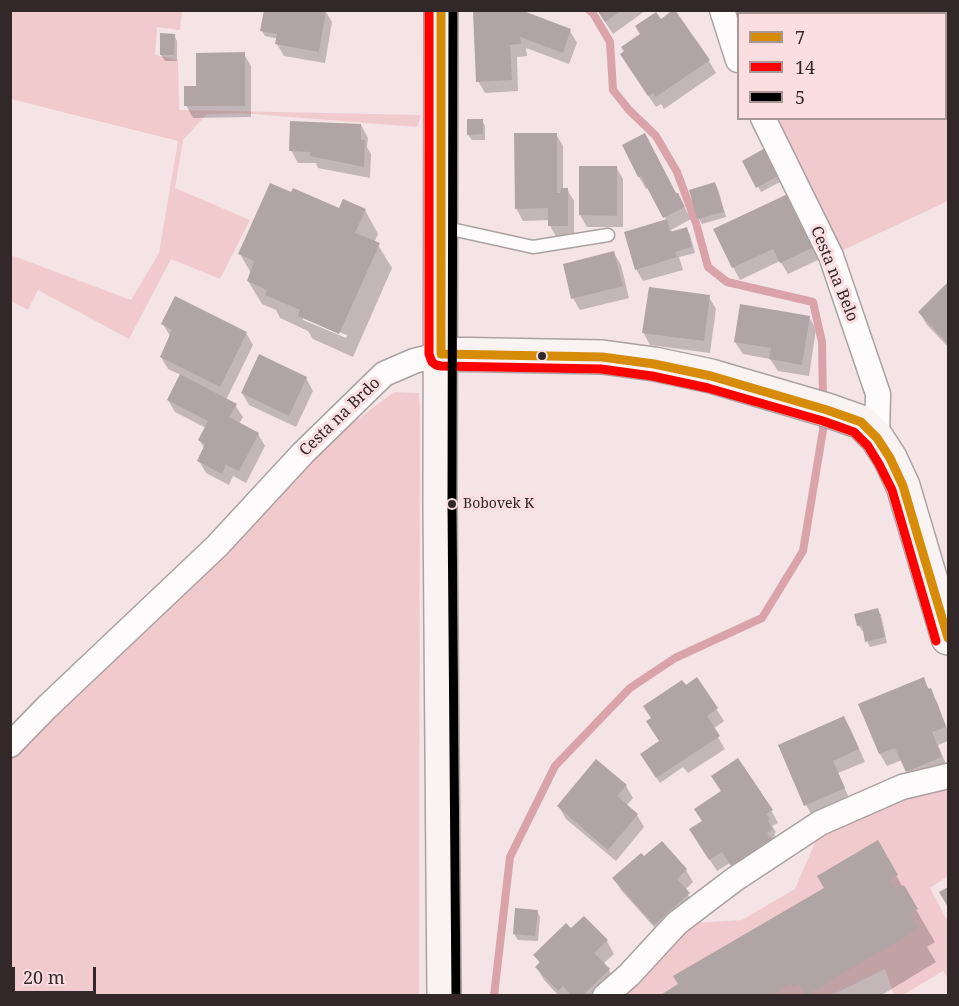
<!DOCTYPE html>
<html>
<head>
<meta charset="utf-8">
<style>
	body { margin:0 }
	#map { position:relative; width:959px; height:1006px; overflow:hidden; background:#f4e4e6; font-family:"Noto Serif",serif }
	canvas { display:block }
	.frame { position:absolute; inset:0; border:12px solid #322829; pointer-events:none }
	.legend { position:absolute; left:737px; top:12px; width:210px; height:108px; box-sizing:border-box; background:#fadee0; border:2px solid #aa9597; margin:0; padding:8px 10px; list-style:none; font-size:18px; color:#322829 }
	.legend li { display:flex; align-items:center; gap:12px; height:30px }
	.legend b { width:30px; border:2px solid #aa9597 }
	.scale { position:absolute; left:12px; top:967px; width:84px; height:27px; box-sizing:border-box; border:3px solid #322829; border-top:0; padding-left:8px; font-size:18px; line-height:21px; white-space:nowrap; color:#322829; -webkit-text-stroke:4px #fadee0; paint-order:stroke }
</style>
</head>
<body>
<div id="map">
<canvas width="959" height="1006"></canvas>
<div class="frame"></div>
<ul class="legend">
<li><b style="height:8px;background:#d68c08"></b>7</li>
<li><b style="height:8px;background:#f00"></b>14</li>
<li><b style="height:8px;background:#000"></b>5</li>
</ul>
<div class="scale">20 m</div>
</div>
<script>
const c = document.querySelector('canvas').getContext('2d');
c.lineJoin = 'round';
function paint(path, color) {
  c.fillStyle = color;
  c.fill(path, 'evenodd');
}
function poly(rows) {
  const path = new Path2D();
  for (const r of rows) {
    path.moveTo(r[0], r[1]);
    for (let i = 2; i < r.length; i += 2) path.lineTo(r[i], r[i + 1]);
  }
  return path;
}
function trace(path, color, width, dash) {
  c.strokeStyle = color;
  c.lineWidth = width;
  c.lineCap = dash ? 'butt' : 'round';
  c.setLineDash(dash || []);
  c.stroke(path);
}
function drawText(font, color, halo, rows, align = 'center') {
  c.font = font + ' "Noto Serif",serif';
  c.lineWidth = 6;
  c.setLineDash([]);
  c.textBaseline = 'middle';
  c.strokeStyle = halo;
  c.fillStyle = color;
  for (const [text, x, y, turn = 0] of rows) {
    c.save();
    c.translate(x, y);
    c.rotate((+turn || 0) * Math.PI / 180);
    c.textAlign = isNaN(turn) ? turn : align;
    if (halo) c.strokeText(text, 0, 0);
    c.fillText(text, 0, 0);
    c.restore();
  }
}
const green = poly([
	[11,10,182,11,180,30,157,27,155,55,178,60,179,110,421,115,417,127,240,113,207,114,183,140,175,188,250,220,220,279,171,259,129,339,38,290,28,310,11,301,11,255,131,300,159,253,178,141,11,99],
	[875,10,948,11,948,201,839,252,775,119,946,118,946,14,870,13],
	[394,392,419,393,420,408,419,995,11,996,11,754,347,427],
	[948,785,948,876,930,888,948,922,948,979,943,971,903,995,894,995,885,969,832,995,619,996,695,923,742,920,795,889,820,831,909,799,940,787]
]);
const shadow = poly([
	[325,10,332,22,325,63,284,56,277,44,278,39,265,36,262,31],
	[597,10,645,10,645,11,613,34],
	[808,10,891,10,886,14,803,14],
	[475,14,570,31,577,43,569,64,526,48,527,56,517,57,518,91,485,93,478,81],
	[661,21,709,61,716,73,664,109,661,104,656,107,629,67,626,52],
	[161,35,174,35,177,41,177,61,165,61,161,55],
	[244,54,251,66,251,117,193,118,186,105,197,88],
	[482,120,485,126,485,140,472,140,468,135],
	[361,125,368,138,367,147,371,154,370,178,318,168,316,163,298,163,291,150],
	[556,134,563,146,563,189,567,189,574,201,574,237,557,238,550,226,550,220,523,221,516,208],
	[624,146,677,194,691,219,671,230,673,233,687,229,690,235,695,253,679,257,683,270,643,281,636,269,667,221,649,187,646,189,639,177],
	[767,149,784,180,761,192,744,161],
	[616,167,623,179,623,227,587,227,580,215],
	[715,184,718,189,726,217,702,224,699,219,691,191],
	[789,195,820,259,788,274,780,261,740,280,733,267],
	[340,210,365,210,378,234,374,243,378,245,392,268,353,357,313,339,308,331,280,318,276,310,262,304,248,281,251,273,240,254],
	[303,317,347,335,346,338,303,320],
	[614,253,621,265,629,298,580,310,573,298],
	[948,284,948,347,927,325,920,313],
	[709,297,716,309,710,353,650,345,643,332],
	[809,317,816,329,809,376,778,371,770,359,743,354,735,342],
	[163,324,246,333,253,345,226,400,235,405,243,417,239,424,258,434,265,446,246,483,233,476,229,485,206,473,199,461,205,449,199,440,206,428,175,412,168,400,181,375,168,369,161,357,170,336],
	[306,378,313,391,296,427,249,405,242,393],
	[878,610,881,615,887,643,870,647,867,641,864,631,862,631,859,626,856,615],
	[697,679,724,721,713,729,725,749,688,773,683,767,660,783,642,754,661,741,685,687],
	[923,679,937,702,948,731,948,741,938,745,948,769,914,783,902,760,887,766,880,754,860,705],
	[844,718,851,730,865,762,838,773,850,800,813,817,806,805],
	[626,786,633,798,626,806,637,815,644,827,616,861,566,819,559,807],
	[771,810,778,823,772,826,776,832,774,834,779,842,739,877,730,863,717,871,698,842],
	[662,843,686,870,693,882,685,890,695,906,662,936,621,890,614,878,644,859],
	[877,843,935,942,927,947,936,962,880,996,662,996,825,888],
	[537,911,540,917,538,941,518,940,514,934],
	[584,918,607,941,614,954,603,964,609,970,616,982,602,996,559,996,544,980,537,968,540,964,535,955,571,930]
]);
const stream = poly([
	[589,10,593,13,610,42,613,90,629,110,656,136,677,172,696,223,708,267,727,282,813,302,822,342,823,401],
	[494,996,510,857,555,766,630,688,675,658,762,618,803,551,823,430,823,417]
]);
const building = poly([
	[264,10,326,10,319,52,275,44,277,34,260,31],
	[504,10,521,10,571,29,563,53,520,37,521,44,510,45,512,80,476,82,473,12],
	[597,10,622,10,605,22],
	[673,10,675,10,710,60,656,97,653,93,648,96,620,54,624,51,621,47,640,34,635,26,656,12,661,19],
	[805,10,865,10,860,14,800,14],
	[160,33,175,34,174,55,160,55],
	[245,52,245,106,184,106,184,86,196,86,196,53],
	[467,119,483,119,483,134,467,135],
	[290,121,361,124,361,140,365,140,364,167,310,156,310,152,289,151],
	[514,133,557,133,557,193,560,193,561,188,568,188,568,226,548,226,548,208,515,209],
	[645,133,676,193,678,193,685,207,663,218,641,176,638,177,622,145],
	[767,147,782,174,756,188,742,161],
	[579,166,617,166,617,216,579,215],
	[715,182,724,212,697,219,689,190],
	[270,183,291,192,293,188,339,208,343,199,366,209,355,233,380,243,339,334,298,316,300,310,265,295,267,290,247,281,254,261,238,254],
	[790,193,814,247,780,263,773,249,732,268,713,229],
	[667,219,670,232,687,227,692,247,675,252,677,257,635,270,624,232],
	[614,251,623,286,571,299,563,264],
	[948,282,948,344,918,312],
	[649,287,710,295,704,341,642,333],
	[175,296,247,332,220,387,160,357,172,330,161,324],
	[740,304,810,316,802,365,769,359,771,348,734,342],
	[259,354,307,377,289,416,241,393],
	[180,374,237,404,229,417,259,433,239,471,226,465,222,474,197,461,205,444,198,440,208,421,167,400],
	[878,608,885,637,865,642,862,625,857,626,854,614],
	[697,677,718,708,707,716,720,736,656,778,640,754,659,741,646,721,651,718,643,706,682,680,686,685],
	[924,677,928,689,931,688,946,727,932,732,942,757,906,772,895,748,879,754,858,704],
	[844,716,859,749,833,761,845,788,804,806,778,745],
	[738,758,773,810,766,814,770,819,768,821,773,829,767,833,772,839,731,866,722,852,709,860,689,829,702,821,694,809,721,791,711,776],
	[596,759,627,785,617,796,638,814,608,850,557,806],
	[878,840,898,875,890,880,895,890,904,885,918,909,910,914,918,929,806,995,799,983,794,987,791,983,771,996,659,996,678,984,673,976,824,888,817,876],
	[662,841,687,869,677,879,690,893,654,925,612,878,641,853,644,856],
	[948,887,948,907,939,892],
	[515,908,538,910,535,936,513,934],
	[584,916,608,940,594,953,610,969,582,996,572,996,563,986,558,991,535,967,540,962,533,955,566,923,571,928]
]);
const lane = poly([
	[442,227,533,247,608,235]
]);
const street = poly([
	[722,10,738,60],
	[763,118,831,256,878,394,877,438],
	[10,745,47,707,217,546,303,453,384,374,414,361,441,354],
	[605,996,629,975,677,923,735,879,820,823,902,787,948,776]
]);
const secondary = poly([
	[441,10,440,503,444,996],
	[441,354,602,357,654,364,711,376,827,410,861,422,877,438,890,458,903,486,948,638]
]);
const bus1 = poly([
	[441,10,441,354,602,357,654,364,711,376,827,410,861,422,877,438,890,458,903,486,948,638]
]);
const bus2 = poly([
	[429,10,429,354,432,362,436,365,441,366,601,369,652,376,708,388,823,421,854,432,868,446,879,464,892,490,936,641]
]);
const bus3 = poly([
	[453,10,452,503,456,996]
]);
const markers = [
	[542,356,5,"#322829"],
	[452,504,5,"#322829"]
];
const busNames = [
	["Bobovek K",463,504]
];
const streetNames = [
	["Cesta na Belo",834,274,68],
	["Cesta na Brdo",340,417,-44]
];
paint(green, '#f1cace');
paint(shadow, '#0003');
trace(stream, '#d9a3a9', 8);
paint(building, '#b0a4a5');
trace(lane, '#aca1a2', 15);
trace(street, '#aca1a2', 27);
trace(secondary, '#aca1a2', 36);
trace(lane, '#fdfbfb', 12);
trace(street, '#fdfbfb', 24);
trace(secondary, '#f9f3f4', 33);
trace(bus1, '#d68c08', 9);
trace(bus2, '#f00', 9);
trace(bus3, '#000', 9);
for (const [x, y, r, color] of markers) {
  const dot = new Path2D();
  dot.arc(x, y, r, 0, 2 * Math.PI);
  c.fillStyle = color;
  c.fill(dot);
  trace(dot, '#fadee0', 2);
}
drawText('14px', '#322829', '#fadee0', busNames, 'left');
drawText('16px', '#322829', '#fadee0', streetNames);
</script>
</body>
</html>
